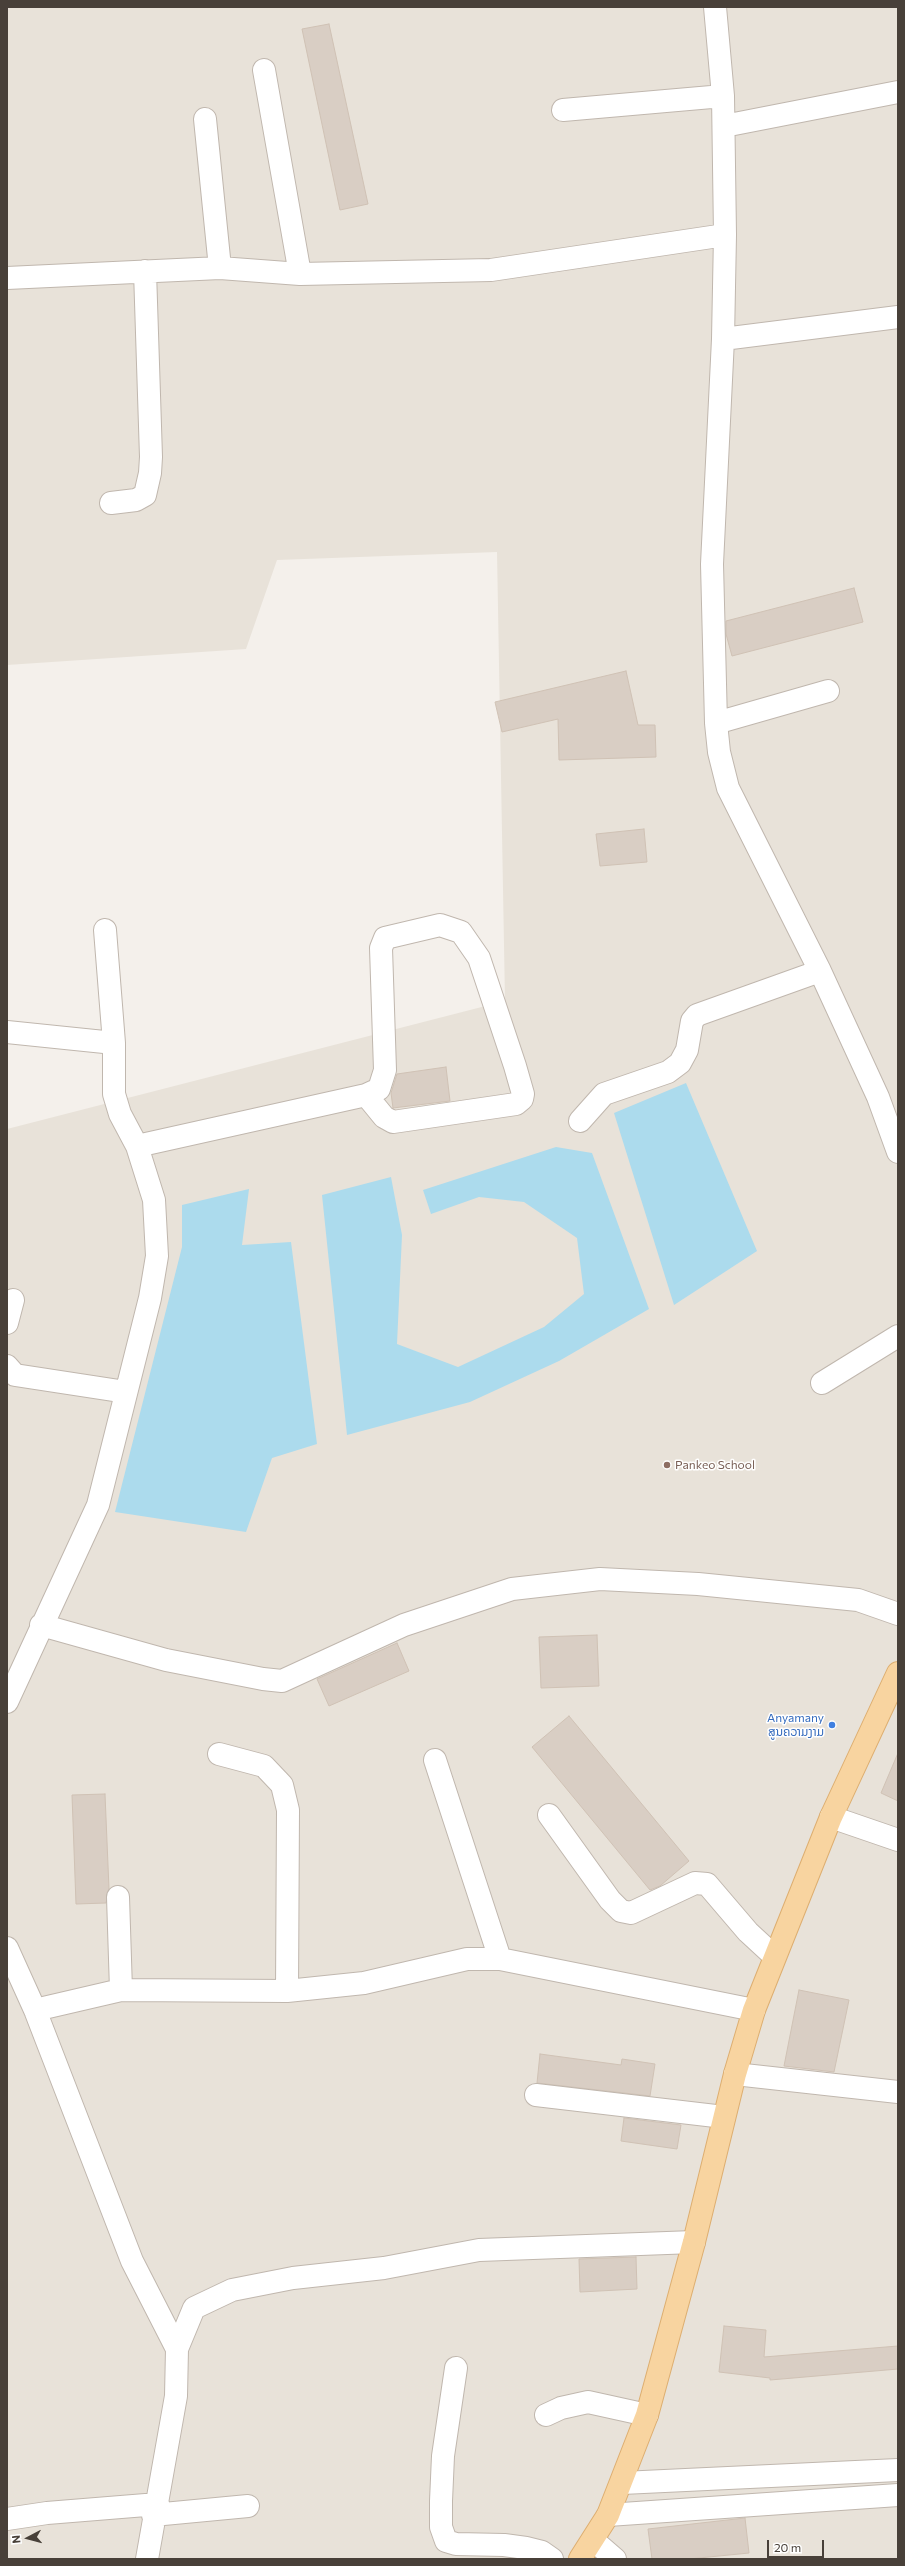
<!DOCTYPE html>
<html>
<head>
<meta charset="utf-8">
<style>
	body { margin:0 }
	#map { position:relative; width:905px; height:2566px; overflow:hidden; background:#f4f0eb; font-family:Commissioner,sans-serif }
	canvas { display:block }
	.frame { position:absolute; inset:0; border:8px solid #484039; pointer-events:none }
	.north { position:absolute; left:8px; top:2518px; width:40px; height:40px; -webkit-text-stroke:3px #fff; paint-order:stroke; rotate:264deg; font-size:11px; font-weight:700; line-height:16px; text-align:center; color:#484039 }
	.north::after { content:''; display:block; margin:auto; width:14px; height:18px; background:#484039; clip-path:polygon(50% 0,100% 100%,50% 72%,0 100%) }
	.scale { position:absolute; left:767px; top:2540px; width:57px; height:18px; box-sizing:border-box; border:2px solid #484039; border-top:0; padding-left:5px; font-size:12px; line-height:14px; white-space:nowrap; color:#484039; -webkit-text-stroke:3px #fff; paint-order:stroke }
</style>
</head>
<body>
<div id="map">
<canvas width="905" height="2566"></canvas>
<div class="frame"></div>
<div class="north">N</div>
<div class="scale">20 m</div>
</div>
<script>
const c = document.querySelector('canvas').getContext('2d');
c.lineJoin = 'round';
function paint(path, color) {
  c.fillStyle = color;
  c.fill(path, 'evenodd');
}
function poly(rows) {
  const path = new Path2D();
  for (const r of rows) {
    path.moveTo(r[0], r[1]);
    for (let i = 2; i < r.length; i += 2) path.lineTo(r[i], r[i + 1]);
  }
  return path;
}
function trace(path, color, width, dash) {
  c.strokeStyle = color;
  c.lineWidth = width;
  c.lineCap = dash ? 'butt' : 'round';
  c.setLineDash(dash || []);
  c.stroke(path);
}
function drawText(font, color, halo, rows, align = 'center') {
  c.font = font + ' Commissioner,"Noto Sans Lao",sans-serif';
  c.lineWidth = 3;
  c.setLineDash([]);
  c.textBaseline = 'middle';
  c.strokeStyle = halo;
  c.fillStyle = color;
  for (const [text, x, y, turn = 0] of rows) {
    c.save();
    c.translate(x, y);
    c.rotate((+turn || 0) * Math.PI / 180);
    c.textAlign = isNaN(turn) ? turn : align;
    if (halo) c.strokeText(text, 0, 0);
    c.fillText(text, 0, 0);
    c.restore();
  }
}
const residential = poly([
	[7,7,898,7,898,2559,7,2559,7,1129,505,1001,497,552,277,560,246,649,7,665]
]);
const water = poly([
	[686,1083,757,1251,674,1305,614,1113],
	[556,1147,592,1153,649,1309,559,1361,470,1402,347,1435,322,1195,391,1177,402,1235,397,1344,458,1367,544,1327,584,1294,577,1238,524,1202,479,1197,431,1214,423,1190],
	[249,1189,242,1245,291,1242,317,1444,272,1458,246,1532,115,1512,182,1247,182,1205]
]);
const building = poly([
	[329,24,368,204,340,210,302,29,329,24],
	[854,588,863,622,732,656,726,634,726,621,854,588],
	[626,671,638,725,655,725,656,757,559,760,558,719,502,732,495,702,626,671],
	[644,829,647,862,600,866,596,834,644,829],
	[446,1067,450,1101,393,1108,391,1093,397,1074,446,1067],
	[597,1635,599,1686,541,1688,539,1637,597,1635],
	[397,1643,409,1671,329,1706,317,1679,397,1643],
	[569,1716,689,1861,660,1886,650,1890,532,1747,569,1716],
	[898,1753,898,1801,881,1793,898,1753],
	[105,1794,109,1889,106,1903,76,1904,72,1795,105,1794],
	[799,1990,849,2000,834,2072,784,2066,799,1990],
	[540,2054,621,2065,622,2059,655,2064,650,2096,537,2083,540,2054],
	[624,2118,681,2125,677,2149,621,2141,624,2118],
	[636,2257,637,2289,580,2292,579,2259,636,2257],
	[724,2326,766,2330,764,2357,898,2346,898,2369,770,2380,770,2378,719,2372,724,2326],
	[745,2518,749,2553,689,2559,652,2559,648,2529,745,2518]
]);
const minor = poly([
	[715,7,723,96,725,235,723,339,712,564,716,723,719,752,728,788,820,971,878,1097,898,1152],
	[264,70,300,274],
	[563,110,723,96],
	[205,119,220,268],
	[724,126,898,92],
	[7,278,220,268,300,274,491,270,725,235],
	[723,339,898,317],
	[111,503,136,500,145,495,150,473,151,457,145,271],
	[716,723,828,691],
	[7,1032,114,1043],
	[580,1121,604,1094,668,1072,680,1063,687,1050,692,1021,697,1015,820,971],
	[137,1146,366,1095,379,1089,385,1070,381,948,385,938,440,925,461,932,479,958,515,1066,523,1094,522,1099,516,1104,393,1122,384,1117,366,1095],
	[7,1323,13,1300],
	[7,1366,15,1375,126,1392],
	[822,1383,898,1336],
	[41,1625,166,1660,263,1679,282,1681,404,1625,512,1589,600,1579,698,1584,858,1600,898,1614],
	[7,1702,98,1505,150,1298,157,1256,154,1200,137,1146,120,1114,114,1094,114,1043,105,930],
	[219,1754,264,1766,282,1785,288,1810,287,1991],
	[435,1760,500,1959],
	[549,1815,610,1900,621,1911,631,1913,695,1883,707,1884,748,1932,774,1956],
	[831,1817,898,1840],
	[118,1897,121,1990],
	[7,1948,35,2010,132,2261,177,2349,176,2396,147,2559],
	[35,2010,121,1990,287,1991,364,1983,467,1959,500,1959,754,2010],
	[735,2074,898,2092],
	[536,2095,724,2117],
	[177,2349,194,2308,232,2290,293,2278,384,2268,479,2250,694,2242],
	[456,2368,443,2456,441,2501,441,2527,446,2541,456,2544,504,2545,526,2548,542,2552,552,2559],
	[546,2415,561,2408,588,2402,647,2415],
	[622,2483,898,2470],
	[153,2515,248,2506],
	[608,2515,898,2495],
	[7,2519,47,2513,158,2504],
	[593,2540,615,2559]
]);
const major = poly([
	[580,2559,608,2515,647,2415,694,2242,735,2074,754,2010,831,1817,898,1673]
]);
const markers = [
	[667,1465,4,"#8d6e63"],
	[832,1725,4,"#3f7fe0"]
];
const educationNames = [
	["Pankeo School",675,1465]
];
const shopNames = [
	["Anyamany",824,1718],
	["ສູນຄວາມງາມ",824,1732]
];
paint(residential, '#e8e2d9');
paint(water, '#acdbed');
paint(building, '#d9cec4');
trace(building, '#d0c2b5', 1);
trace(minor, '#c0b7ae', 24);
trace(major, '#ddae70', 24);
trace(minor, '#fff', 22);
trace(major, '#f8d4a0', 22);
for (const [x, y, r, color] of markers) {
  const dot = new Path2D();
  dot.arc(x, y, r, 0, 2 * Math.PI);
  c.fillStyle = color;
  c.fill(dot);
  trace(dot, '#fff', 1.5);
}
drawText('12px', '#785e54', '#fff', educationNames, 'left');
drawText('12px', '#366cbe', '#fff', shopNames, 'right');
</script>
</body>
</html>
